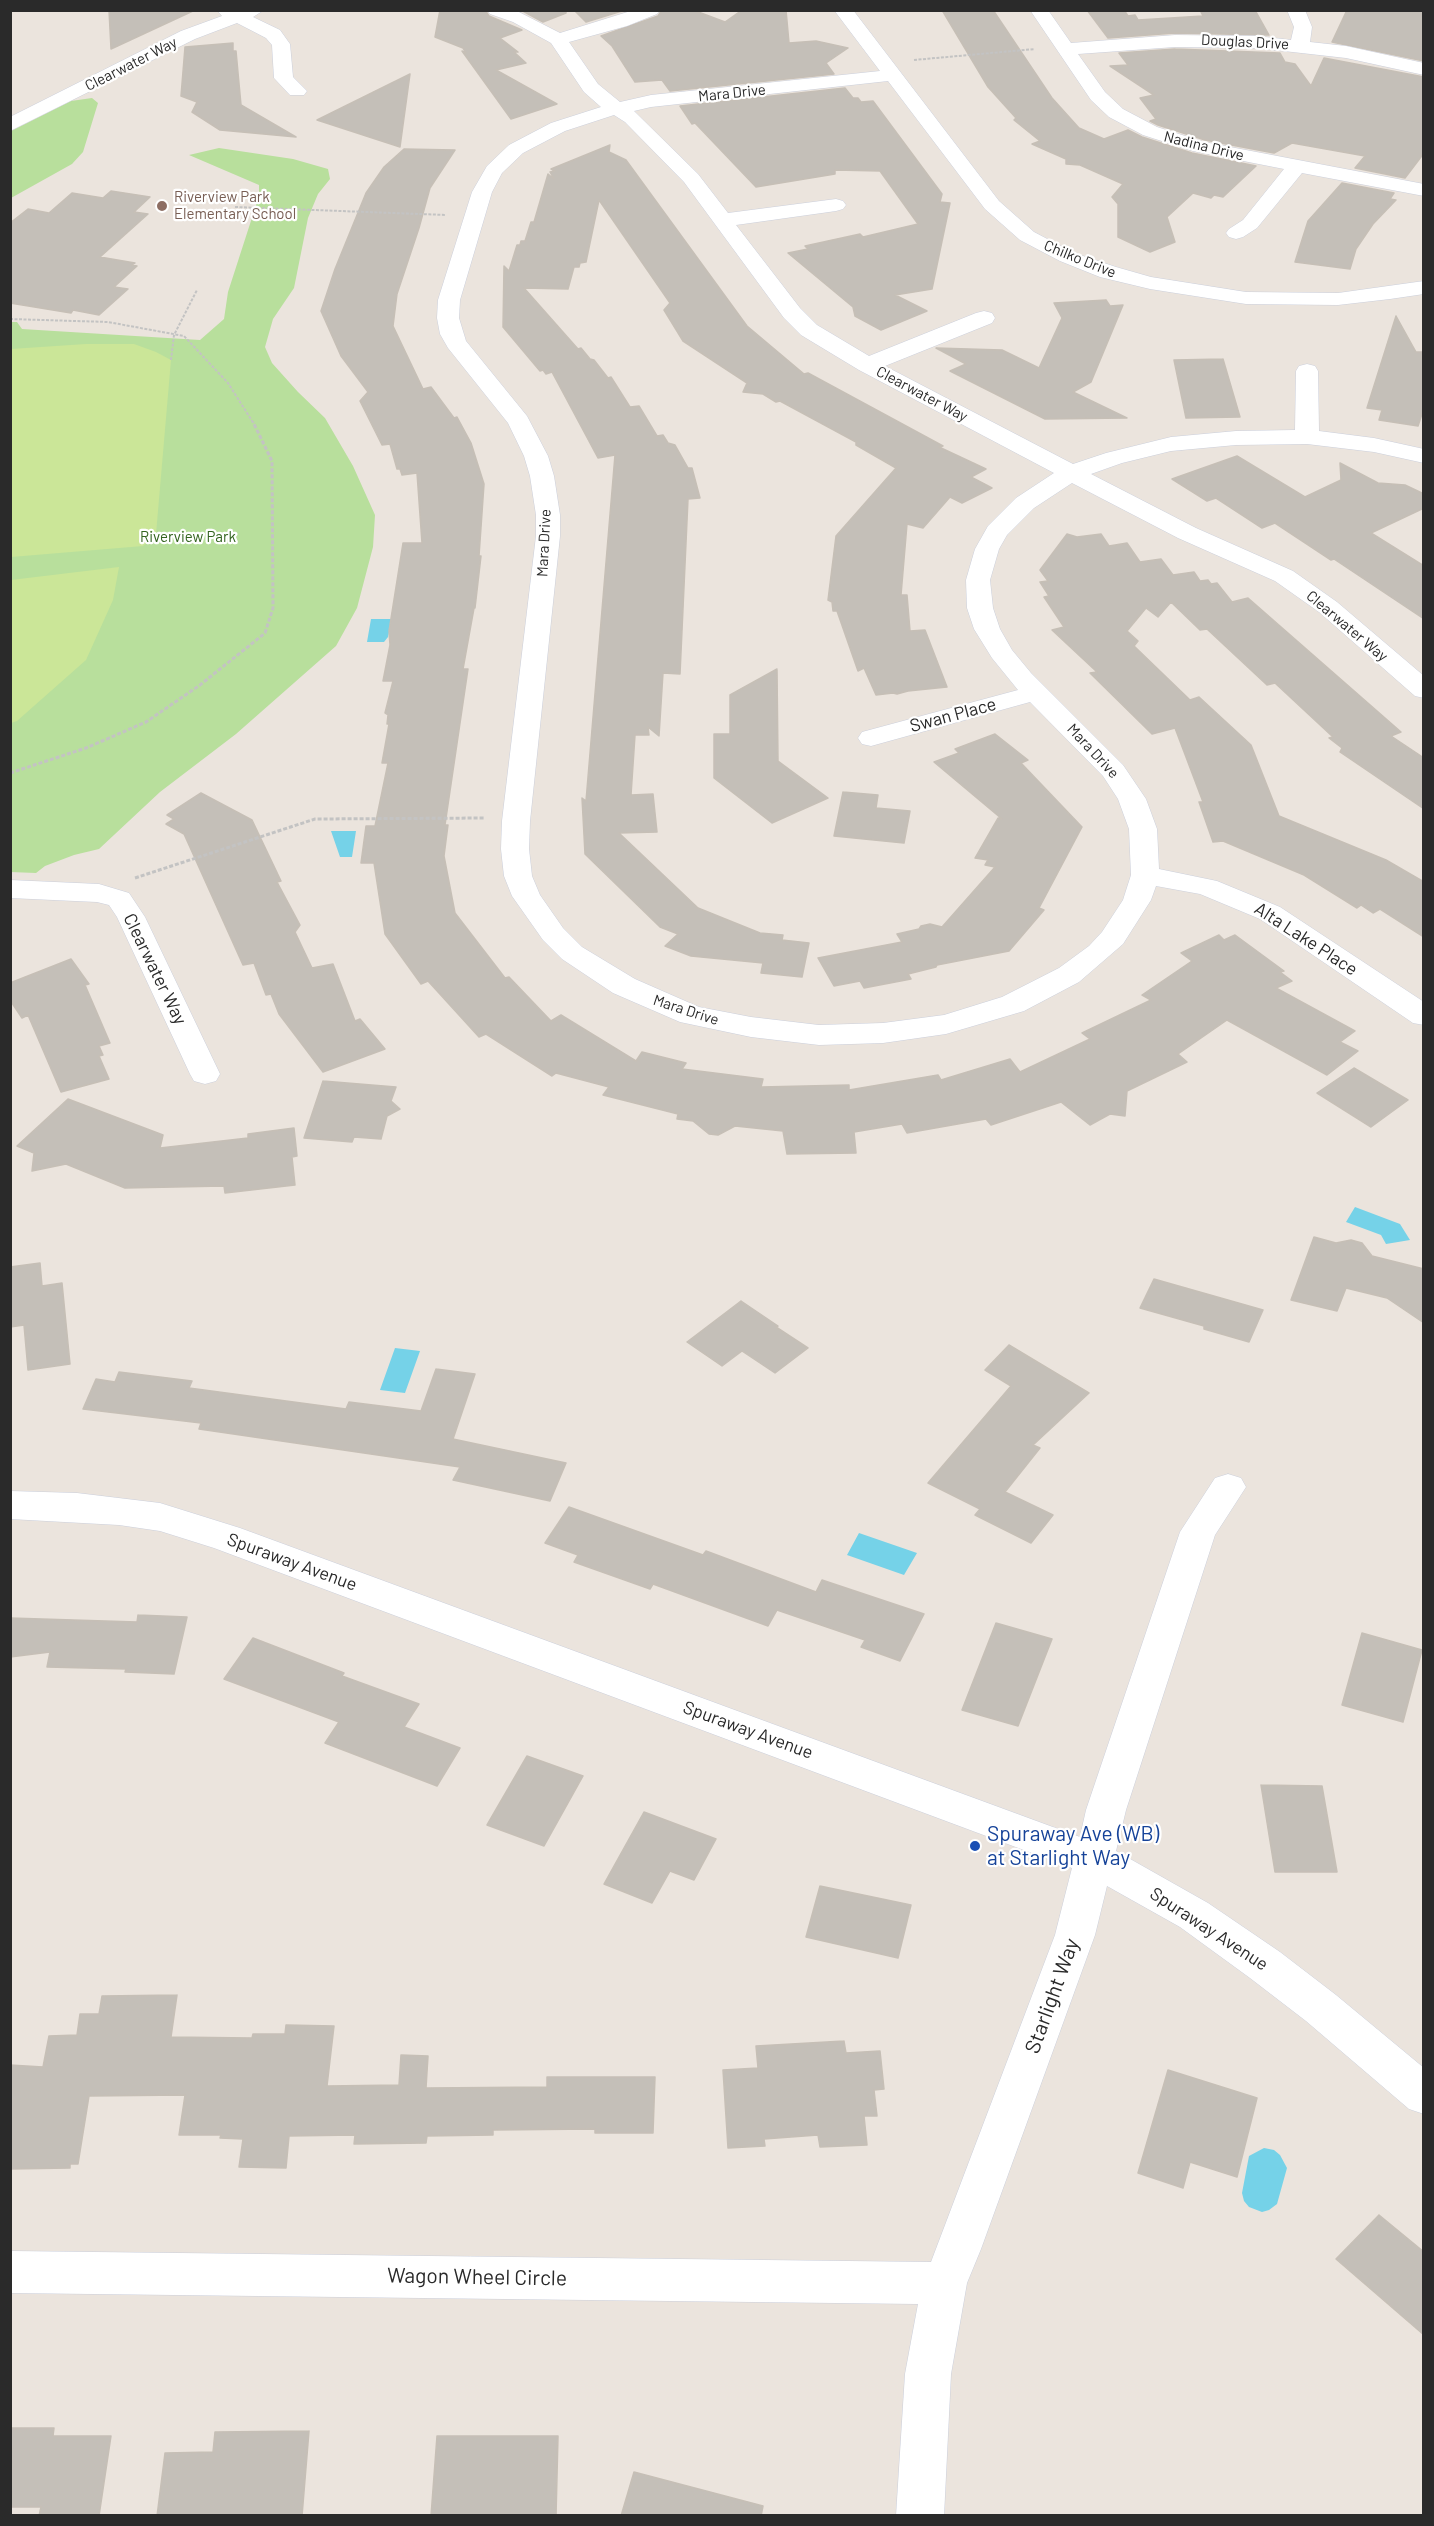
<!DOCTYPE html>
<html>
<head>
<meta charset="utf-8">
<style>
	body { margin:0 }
	#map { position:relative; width:1434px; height:2526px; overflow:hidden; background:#ebe4dd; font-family:Barlow,sans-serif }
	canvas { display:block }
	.frame { position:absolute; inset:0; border:12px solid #2a2a2a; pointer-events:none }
</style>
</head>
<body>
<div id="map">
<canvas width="1434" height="2526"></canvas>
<div class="frame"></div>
</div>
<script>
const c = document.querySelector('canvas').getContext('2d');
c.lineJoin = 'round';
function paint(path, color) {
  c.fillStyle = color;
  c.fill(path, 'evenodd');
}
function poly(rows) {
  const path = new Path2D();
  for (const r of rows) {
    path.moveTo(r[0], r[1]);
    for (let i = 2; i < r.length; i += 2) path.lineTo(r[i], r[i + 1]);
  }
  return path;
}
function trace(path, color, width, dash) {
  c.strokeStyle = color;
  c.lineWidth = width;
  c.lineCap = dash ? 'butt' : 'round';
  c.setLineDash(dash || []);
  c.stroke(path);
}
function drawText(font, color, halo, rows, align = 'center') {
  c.font = font + ' Barlow,sans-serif';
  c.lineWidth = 4.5;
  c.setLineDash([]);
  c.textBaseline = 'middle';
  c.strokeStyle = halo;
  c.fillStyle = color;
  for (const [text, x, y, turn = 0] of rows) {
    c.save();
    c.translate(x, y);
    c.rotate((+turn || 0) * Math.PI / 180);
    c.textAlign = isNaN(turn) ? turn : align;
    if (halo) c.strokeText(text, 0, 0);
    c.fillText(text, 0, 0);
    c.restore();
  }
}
const green = poly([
	[92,98,98,103,83,152,72,164,11,198,11,131,71,101],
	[219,148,293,159,328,169,330,179,318,194,308,218,294,288,273,319,265,347,272,363,298,392,325,418,353,466,375,515,373,547,357,608,336,646,236,734,160,792,99,849,74,855,45,866,36,873,10,872,10,322,17,322,22,329,200,340,224,319,228,292,259,196,259,185,189,155]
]);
const pitch = poly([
	[86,344,134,344,156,352,171,360,156,534,143,546,11,557,11,349],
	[119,567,113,600,86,660,17,721,11,723,11,580]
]);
const water = poly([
	[371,619,392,619,388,637,384,642,367,642],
	[331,831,356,831,352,857,340,857],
	[1355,1207,1400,1224,1410,1240,1386,1244,1381,1235,1346,1222],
	[395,1348,420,1351,405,1393,380,1390],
	[859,1533,917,1553,904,1575,847,1555],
	[1264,2148,1274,2150,1280,2155,1287,2168,1277,2204,1269,2210,1262,2212,1249,2207,1244,2201,1242,2193,1249,2156]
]);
const building = poly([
	[109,10,195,10,111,49,109,10],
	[440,10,485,10,489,16,522,30,500,38,518,52,514,52,526,63,496,70,557,104,511,119,462,51,466,53,463,48,435,37,440,10],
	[521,10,566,10,566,13,543,22,521,10],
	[574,10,625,10,586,22,574,10],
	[662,10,693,10,725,22,742,10,786,10,789,43,816,41,848,48,826,63,834,74,670,91,662,80,635,82,612,46,601,36,658,16,662,10],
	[942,10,993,10,1052,98,1079,128,1104,139,1128,130,1142,137,1192,153,1256,166,1223,197,1214,195,1211,198,1193,193,1167,217,1175,242,1150,252,1118,237,1118,204,1112,197,1123,184,1080,165,1066,164,1066,159,1032,144,1040,141,1014,120,1016,118,988,87,942,10],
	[1087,10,1124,10,1128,16,1135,15,1138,20,1203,16,1200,10,1255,10,1269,35,1175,33,1108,38,1087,10],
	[1347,10,1424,10,1424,61,1332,42,1347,10],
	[233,43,233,51,236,51,241,105,296,137,220,130,192,112,197,102,181,96,185,47,233,43],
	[1175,49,1280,53,1285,62,1295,64,1311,86,1324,58,1424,77,1424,153,1405,178,1355,168,1365,156,1292,143,1274,153,1205,140,1158,125,1150,121,1156,119,1140,98,1154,95,1110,66,1128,65,1119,53,1175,49],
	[410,74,400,147,317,120,410,74],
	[845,88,853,98,858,98,861,102,873,101,942,194,940,202,950,203,932,289,895,295,927,311,881,330,855,316,853,307,788,253,808,249,805,246,860,234,863,237,918,224,880,171,835,170,835,174,756,187,695,123,692,124,680,106,845,88],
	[610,145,609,152,626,160,747,326,804,374,808,373,943,446,939,447,986,469,971,477,992,488,962,503,950,497,923,528,907,524,901,595,907,595,910,631,925,630,947,687,908,691,897,694,893,693,876,695,864,668,858,671,837,611,833,611,832,602,828,600,836,536,896,468,856,445,856,442,780,401,776,402,763,394,743,392,747,383,683,341,664,310,670,303,599,200,586,262,580,263,579,267,574,267,568,289,524,288,578,349,581,348,590,359,594,360,608,378,611,377,630,407,639,406,657,436,663,435,668,443,675,445,688,468,692,468,700,498,688,499,680,674,663,673,659,736,648,727,649,735,635,735,631,795,653,794,657,832,619,833,698,908,760,933,783,935,782,940,809,943,802,977,761,973,763,963,691,956,665,946,678,934,660,927,585,854,582,798,586,801,615,455,598,458,552,372,546,374,543,370,540,371,503,327,504,266,509,271,517,245,520,245,521,241,525,241,531,222,534,222,548,174,554,179,550,172,555,171,551,169,610,145],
	[404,149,455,150,430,188,419,228,397,294,393,326,423,389,431,387,454,418,457,417,471,443,484,484,479,556,481,556,475,608,474,608,463,669,468,669,445,825,448,825,444,856,455,913,505,978,509,977,551,1021,561,1015,636,1061,642,1052,686,1063,682,1069,763,1079,761,1087,849,1085,849,1090,938,1075,941,1080,1010,1059,1020,1072,1090,1039,1082,1033,1151,1000,1142,995,1192,961,1181,953,1219,935,1224,940,1235,935,1284,971,1280,972,1292,981,1276,988,1355,1031,1340,1042,1358,1051,1327,1075,1227,1020,1178,1054,1187,1062,1127,1091,1125,1116,1110,1114,1090,1125,1061,1102,991,1125,986,1119,907,1133,902,1124,854,1132,856,1153,787,1154,783,1131,735,1126,718,1135,709,1134,693,1121,677,1119,678,1114,603,1095,609,1087,556,1073,552,1076,486,1034,479,1037,428,981,421,984,385,934,374,863,361,863,366,826,375,826,388,763,382,763,389,724,387,724,388,715,385,713,393,681,383,681,390,645,389,631,403,543,422,543,417,473,402,475,400,469,397,469,390,444,382,445,360,401,368,392,341,356,321,311,335,269,366,193,384,167,404,149],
	[1342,183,1394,193,1390,199,1396,200,1373,224,1356,249,1350,269,1295,262,1308,221,1342,183],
	[111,191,150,197,134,212,148,214,100,257,135,263,132,265,137,266,114,287,128,289,99,315,73,310,71,313,10,303,10,223,28,209,49,213,72,193,103,198,111,191],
	[1106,300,1110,306,1123,305,1091,382,1073,392,1127,418,1045,419,950,371,966,364,936,348,1002,350,1039,368,1062,318,1054,303,1106,300],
	[1396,316,1416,352,1424,352,1424,408,1418,426,1379,420,1382,410,1367,408,1396,316],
	[1223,359,1240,417,1186,418,1174,360,1223,359],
	[1237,456,1305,497,1341,480,1340,463,1378,483,1405,485,1424,494,1424,508,1371,533,1424,566,1424,619,1334,559,1331,560,1275,523,1262,528,1216,498,1207,501,1172,479,1237,456],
	[1067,534,1077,537,1101,534,1109,546,1127,543,1140,562,1161,559,1173,575,1194,572,1200,581,1208,580,1211,584,1217,583,1232,602,1248,598,1401,732,1391,736,1424,758,1424,809,1340,752,1342,748,1329,738,1333,737,1275,683,1267,685,1207,629,1200,630,1171,602,1158,617,1146,608,1127,631,1138,641,1134,646,1190,700,1199,697,1251,745,1279,816,1386,860,1424,882,1424,937,1380,909,1373,913,1361,905,1357,908,1304,875,1223,841,1213,842,1199,802,1203,802,1175,728,1152,734,1090,673,1097,672,1052,630,1064,627,1044,597,1049,596,1040,582,1048,581,1040,570,1067,534],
	[777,669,778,761,828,798,772,823,714,778,714,734,730,734,730,695,777,669],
	[995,734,1028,760,1021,763,1082,827,1039,908,1044,910,1009,951,937,965,936,967,908,974,911,979,864,988,860,981,834,986,818,958,902,942,897,934,919,929,921,926,930,924,942,927,995,867,985,865,988,860,975,858,998,818,1002,819,934,762,959,753,955,749,995,734],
	[843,792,878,795,876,808,910,811,904,843,834,836,843,792],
	[201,793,252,820,281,881,277,882,300,925,295,932,312,968,333,964,355,1021,360,1019,385,1049,323,1072,279,1014,271,994,266,995,254,963,243,965,184,834,166,824,174,819,167,815,201,793],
	[71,959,89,984,85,985,110,1043,99,1046,103,1055,99,1056,109,1079,61,1092,28,1015,22,1018,10,1000,10,983,71,959],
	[1354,1068,1408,1100,1371,1127,1317,1093,1354,1068],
	[323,1081,396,1087,391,1101,400,1109,387,1116,381,1139,354,1137,352,1142,304,1138,323,1081],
	[68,1099,163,1135,160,1148,248,1138,248,1134,294,1128,297,1156,292,1157,295,1185,225,1193,224,1186,125,1188,66,1164,32,1171,34,1153,17,1146,68,1099],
	[1314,1237,1336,1243,1351,1240,1362,1243,1372,1256,1424,1269,1424,1323,1387,1298,1346,1288,1337,1311,1291,1300,1314,1237],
	[40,1263,42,1286,62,1283,70,1364,28,1370,24,1325,10,1327,10,1267,40,1263],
	[1154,1279,1263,1310,1249,1342,1204,1329,1204,1326,1140,1308,1154,1279],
	[741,1301,778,1326,776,1327,808,1348,775,1373,742,1351,722,1366,687,1342,741,1301],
	[1009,1345,1089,1393,1033,1445,1040,1448,1005,1492,1053,1515,1031,1543,975,1515,980,1509,928,1483,1011,1386,985,1370,1009,1345],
	[436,1369,475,1374,453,1439,566,1463,550,1501,453,1480,460,1467,199,1429,201,1423,83,1409,96,1379,115,1382,119,1372,192,1381,189,1388,346,1409,349,1402,421,1411,436,1369],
	[569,1507,703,1555,706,1551,816,1592,822,1580,924,1614,900,1661,861,1647,865,1640,777,1610,768,1626,653,1584,650,1589,574,1562,578,1555,545,1543,569,1507],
	[138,1615,187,1617,174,1674,125,1672,126,1669,47,1667,50,1652,10,1657,10,1618,137,1622,138,1615],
	[996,1623,1052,1639,1018,1726,962,1710,996,1623],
	[1362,1633,1422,1650,1403,1722,1342,1705,1362,1633],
	[253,1638,344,1673,342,1676,419,1704,404,1727,460,1748,437,1786,325,1743,339,1722,224,1679,253,1638],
	[527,1756,583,1776,544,1846,487,1825,527,1756],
	[1261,1785,1322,1786,1337,1872,1275,1872,1261,1785],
	[644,1812,716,1839,694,1880,670,1871,652,1903,604,1884,644,1812],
	[820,1886,911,1905,898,1958,806,1937,820,1886],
	[177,1995,171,2037,252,2038,253,2034,285,2034,286,2025,334,2026,327,2086,399,2085,401,2055,428,2056,426,2088,547,2087,547,2077,655,2077,653,2133,595,2133,595,2129,493,2130,493,2135,427,2136,426,2143,354,2144,355,2135,289,2136,286,2168,239,2167,243,2139,220,2138,221,2135,179,2135,185,2095,89,2096,78,2164,70,2164,70,2168,10,2169,10,2065,43,2067,49,2036,77,2035,80,2014,99,2014,102,1996,177,1995],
	[844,2041,846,2053,880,2051,884,2089,874,2090,877,2116,864,2116,867,2145,820,2147,818,2135,764,2139,765,2146,728,2148,723,2070,758,2068,756,2046,844,2041],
	[1168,2070,1257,2098,1237,2177,1190,2162,1183,2188,1138,2173,1168,2070],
	[1379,2215,1424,2252,1424,2335,1336,2259,1379,2215],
	[10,2428,54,2428,53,2436,111,2436,99,2516,39,2516,41,2507,10,2507,10,2428],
	[309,2431,302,2516,157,2516,165,2453,213,2452,215,2432,309,2431],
	[437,2436,558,2436,556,2516,431,2516,437,2436],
	[634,2472,763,2506,761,2516,621,2516,634,2472]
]);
const pathFar1 = poly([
	[914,60,1035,49],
	[235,207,446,215],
	[10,319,108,322,184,336,228,383,254,424],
	[171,360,174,335,197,290]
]);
const path = poly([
	[10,773,86,748,146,722,200,685,265,633,273,608,272,461,253,422],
	[135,878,315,819,484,818]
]);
const minor = poly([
	[217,10,264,10,253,17,280,30,290,44,293,77,307,91,304,95,290,95,274,78,272,45,266,38,237,23,195,39,10,131,10,117,181,31,222,16,217,10],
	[487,10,515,10,560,33,634,10,660,10,657,14,627,26,569,42,598,84,620,102,651,95,880,71,834,10,853,10,999,201,1034,232,1074,253,1116,267,1151,277,1246,292,1338,293,1424,281,1424,294,1390,299,1338,305,1246,304,1150,289,1100,277,1060,261,1020,240,985,209,888,81,651,107,634,111,698,174,728,213,836,199,843,201,846,205,843,209,836,211,736,225,800,308,817,325,869,356,976,313,984,311,992,313,995,318,992,323,885,366,1073,464,1106,453,1171,437,1236,431,1295,430,1296,371,1299,366,1307,364,1315,366,1318,371,1319,431,1374,438,1424,449,1424,463,1374,452,1307,444,1236,445,1171,451,1122,463,1091,474,1196,528,1293,571,1337,602,1424,676,1424,698,1415,696,1319,612,1275,581,1178,538,1072,483,1034,508,1007,535,999,549,990,580,993,608,1000,629,1012,650,1031,673,1123,765,1146,799,1157,829,1159,869,1217,881,1280,907,1424,1002,1424,1025,1413,1023,1260,919,1200,894,1156,886,1151,900,1123,944,1079,982,1024,1011,946,1034,883,1043,819,1045,751,1037,680,1022,613,993,562,959,543,940,512,896,504,876,501,849,502,821,536,536,536,515,530,476,524,456,508,423,448,348,440,334,437,318,438,300,472,192,487,166,509,145,551,123,601,107,584,92,551,43,513,22,490,14,487,10],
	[614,115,625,122,684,182,784,318,801,335,859,370,1054,473,1016,498,988,526,975,549,966,580,967,608,974,629,992,658,1018,690,862,732,858,738,862,744,871,746,1030,702,1103,776,1118,799,1129,829,1131,875,1123,900,1102,932,1089,946,1059,968,1002,997,944,1015,883,1023,819,1025,751,1017,699,1007,635,979,582,947,563,928,540,895,532,876,529,849,530,821,560,536,560,515,554,476,548,456,527,416,466,341,459,318,460,300,492,192,502,173,523,153,565,131,614,115],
	[1030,10,1048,10,1071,43,1175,35,1257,36,1291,40,1294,27,1287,10,1305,10,1312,27,1310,42,1346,46,1424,63,1424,75,1346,58,1257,48,1175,47,1078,54,1105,92,1123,109,1157,127,1204,142,1424,184,1424,196,1302,173,1257,228,1243,237,1236,239,1229,237,1226,233,1229,229,1243,220,1284,169,1193,151,1143,135,1109,117,1091,100,1030,10],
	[10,880,99,884,129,893,145,917,220,1074,216,1081,205,1084,194,1081,190,1074,117,917,109,905,97,902,10,898,10,880],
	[1228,1474,1241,1478,1246,1487,1215,1535,1126,1810,1116,1851,1208,1903,1280,1952,1336,1995,1424,2068,1424,2114,1409,2109,1306,2021,1250,1978,1180,1927,1107,1886,1095,1935,981,2249,967,2283,951,2374,944,2516,896,2516,905,2374,918,2304,10,2293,10,2251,931,2262,1055,1935,1072,1868,214,1548,160,1531,119,1525,10,1519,10,1491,77,1493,160,1503,240,1528,1080,1837,1086,1810,1180,1532,1215,1478,1228,1474]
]);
const markers = [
	[162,206,6,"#8d6e63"],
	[975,1846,6,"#1a4fb4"]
];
const farStreetnames = [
	["Douglas Drive",1245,42,3],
	["Clearwater Way",131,64,-27],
	["Mara Drive",732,93,-6],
	["Nadina Drive",1204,146,14],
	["Chilko Drive",1080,259,22],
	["Clearwater Way",922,394,28],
	["Mara Drive",544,543,-87],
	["Clearwater Way",1347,626,40],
	["Mara Drive",1093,751,47],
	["Mara Drive",686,1010,18]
];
const farEducationnames = [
	["Riverview Park",174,197],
	["Elementary School",174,214]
];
const farParknames = [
	["Riverview Park",188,537]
];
const streetNames = [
	["Swan Place",953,715,-15],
	["Alta Lake Place",1306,939,33],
	["Clearwater Way",155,969,64],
	["Spuraway Avenue",292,1562,20],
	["Spuraway Avenue",748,1730,20],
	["Spuraway Avenue",1209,1929,33]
];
const nearTransitnames = [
	["Spuraway Ave (WB)",987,1834],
	["at Starlight Way",987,1858]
];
const nearStreetnames = [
	["Starlight Way",1052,1996,-70],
	["Wagon Wheel Circle",477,2277,1]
];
paint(green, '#b8df9c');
paint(pitch, '#cbe698');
paint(water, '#75d2e8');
paint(building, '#c4bfb8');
trace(building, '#c6bfb6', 1.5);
trace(minor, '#cbcfdb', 1);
trace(pathFar1, '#c3c3c3', 2, [3, 1.5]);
trace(path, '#c3c3c3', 3, [4, 2]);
paint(minor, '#fff');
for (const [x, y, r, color] of markers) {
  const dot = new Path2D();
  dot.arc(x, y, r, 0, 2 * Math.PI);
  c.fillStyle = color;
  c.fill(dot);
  trace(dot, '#fff', 2);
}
drawText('15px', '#2a2a2a', '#fff', farStreetnames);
drawText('15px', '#785e54', '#fff', farEducationnames, 'left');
drawText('15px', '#32631e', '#fff', farParknames);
drawText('18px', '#2a2a2a', '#fff', streetNames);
drawText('21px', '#164399', '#fff', nearTransitnames, 'left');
drawText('21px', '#2a2a2a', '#fff', nearStreetnames);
</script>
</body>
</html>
